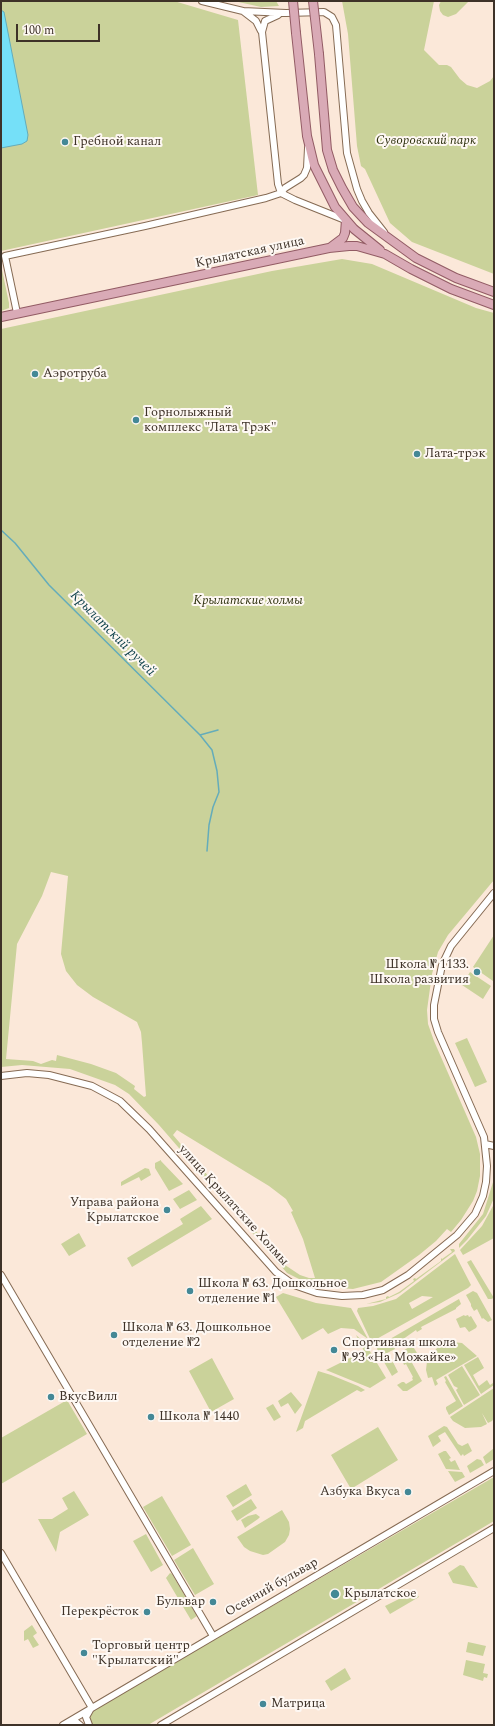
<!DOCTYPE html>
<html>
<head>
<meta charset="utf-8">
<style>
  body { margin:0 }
  #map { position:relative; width:495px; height:1726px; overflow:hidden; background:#fbe8d9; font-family:Spectral,serif }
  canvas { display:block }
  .frame { position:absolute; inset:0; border:2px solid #3e3228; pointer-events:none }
  .scale { position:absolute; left:16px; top:24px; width:84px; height:18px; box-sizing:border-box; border:2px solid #3e3228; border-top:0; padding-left:5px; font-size:12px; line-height:14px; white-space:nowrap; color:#3e3228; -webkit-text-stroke:3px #fef8f3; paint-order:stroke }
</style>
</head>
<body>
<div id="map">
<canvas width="495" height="1726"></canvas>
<div class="frame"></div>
<div class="scale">100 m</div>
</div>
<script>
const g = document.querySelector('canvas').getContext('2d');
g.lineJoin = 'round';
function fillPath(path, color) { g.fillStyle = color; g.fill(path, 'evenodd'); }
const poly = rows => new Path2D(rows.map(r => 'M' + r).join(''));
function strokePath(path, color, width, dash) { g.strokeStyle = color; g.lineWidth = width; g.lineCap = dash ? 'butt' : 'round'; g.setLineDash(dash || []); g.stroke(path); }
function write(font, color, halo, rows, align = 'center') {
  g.font = font + ' Spectral,serif'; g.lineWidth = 4; g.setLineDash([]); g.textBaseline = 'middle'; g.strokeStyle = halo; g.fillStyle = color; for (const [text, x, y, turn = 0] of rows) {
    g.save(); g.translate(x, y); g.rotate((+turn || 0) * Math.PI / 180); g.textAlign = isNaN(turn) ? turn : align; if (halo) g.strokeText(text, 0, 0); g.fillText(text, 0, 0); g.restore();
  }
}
const green = poly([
  [1,1,174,1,238,20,258,195,1,251],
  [234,1,276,1,279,6,261,7],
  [342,1,434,1,424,50,439,65,447,65,451,67,460,79,467,85,477,88,490,81,494,76,494,274,412,242,390,223,365,169,361,166,357,146,348,34],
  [441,1,469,1,456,14,448,17,443,15,440,11,439,5],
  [342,259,372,264,476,308,494,313,494,880,448,935,438,952,432,974,427,1010,428,1024,434,1041,476,1137,480,1154,480,1176,477,1191,473,1201,461,1220,451,1232,447,1229,436,1241,419,1255,381,1282,353,1289,325,1287,305,1282,287,1273,159,1125,129,1094,115,1085,70,1069,22,1065,1,1067,1,329,272,271],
  [51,872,68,876,61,954,66,971,77,985,93,997,137,1022,141,1032,142,1043,146,1096,144,1097,134,1089,135,1086,116,1073,91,1064,57,1055,56,1061,52,1060,41,1064,33,1061,6,1059,17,944,42,896],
  [177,1130,269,1186,286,1199,293,1211,291,1212,303,1239,315,1278,309,1278,300,1275,285,1265,173,1135],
  [1,265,9,303,9,308,1,311],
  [494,935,494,980,493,981,473,967],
  [470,972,491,986,483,999,462,985],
  [467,1038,487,1082,475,1087,455,1043],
  [161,1160,161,1161,183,1184,169,1191,155,1168,155,1163],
  [145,1168,149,1169,151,1175,141,1181,139,1177,121,1186,121,1182],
  [494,1179,494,1198,486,1216,467,1240,459,1248,459,1244,483,1214],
  [189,1190,197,1200,180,1209,173,1199],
  [494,1204,494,1238,463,1255,460,1250,482,1226],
  [201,1206,212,1219,132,1267,127,1258,183,1224,180,1219],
  [79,1233,86,1246,69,1256,61,1244],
  [450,1249,454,1249,455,1251,400,1293,380,1302,366,1304,386,1299,386,1297,388,1296,389,1297,399,1292,414,1281,413,1279,415,1278,416,1279,441,1261,441,1258,442,1259,452,1252],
  [455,1254,470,1283,471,1285,468,1288,373,1341,371,1341,357,1311,358,1308,373,1306,396,1299],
  [422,1296,433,1297,412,1309,409,1303],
  [471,1260,494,1298,491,1299,488,1299,467,1262],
  [473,1291,477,1293,492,1320,488,1322,483,1318,482,1319,477,1309,474,1311,471,1306,471,1304,466,1295],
  [283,1293,316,1303,351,1308,368,1339,354,1329,341,1328,328,1334,323,1328,302,1340,276,1297],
  [459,1299,461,1304,456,1308,456,1309,421,1327,422,1329,417,1332,416,1330,399,1342,398,1340,393,1344,395,1349,381,1356,377,1349,378,1346],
  [464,1315,465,1316,468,1315,469,1317,471,1316,477,1326,476,1328,469,1332,465,1327,460,1328,456,1319],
  [356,1335,365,1343,386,1378,370,1388,326,1370,364,1351],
  [452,1342,462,1343,477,1356,436,1380,438,1384,435,1386,432,1377,428,1378,426,1370,427,1361,437,1348,444,1343],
  [412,1345,417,1353,412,1356,411,1361,422,1381,407,1391,403,1391,397,1385,402,1382,404,1382,406,1384,413,1380,412,1378,413,1377,406,1364,404,1365,400,1353],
  [478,1357,484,1368,473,1375,479,1386,487,1380,490,1385,493,1383,494,1385,481,1394,464,1365],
  [212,1358,234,1399,211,1412,189,1371],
  [389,1360,391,1363,393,1362,398,1372,392,1376,384,1362],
  [462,1366,480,1395,464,1405,456,1390,458,1388,454,1386,448,1375],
  [318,1371,331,1375,358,1386,365,1390,361,1392,357,1390,305,1421,303,1428,296,1432],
  [446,1376,463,1406,449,1415,446,1409,446,1407,456,1401,445,1382,446,1381,444,1377],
  [494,1388,494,1418,492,1421,488,1423,482,1413,487,1424,481,1427,465,1428,453,1421,450,1417],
  [291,1392,302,1405,295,1414,288,1403,281,1407,278,1401],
  [67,1400,87,1434,1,1484,1,1438],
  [273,1404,281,1417,274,1421,266,1408],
  [444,1426,447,1427,458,1444,462,1446,468,1443,472,1451,464,1456,463,1454,461,1456,445,1432,438,1436,441,1441,433,1447,428,1436],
  [378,1427,398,1460,351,1489,331,1455],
  [494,1448,494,1459,486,1464,483,1457],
  [444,1451,446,1451,451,1458,449,1459,451,1462,455,1460,460,1470,446,1469,438,1454],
  [477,1459,481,1460,484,1465,470,1473,467,1466],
  [448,1471,462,1472,465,1477,455,1482],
  [494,1477,494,1521,148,1725,91,1725,88,1718,92,1711],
  [246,1484,252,1495,233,1507,226,1496],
  [74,1491,89,1515,60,1532,56,1552,38,1519,52,1519,68,1509,62,1498],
  [162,1496,191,1545,172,1556,143,1507],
  [251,1499,257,1508,237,1521,231,1511],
  [282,1510,289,1522,290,1529,289,1535,285,1542,268,1554,263,1555,250,1551,244,1547,237,1537],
  [256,1514,260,1517,258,1519,245,1528,241,1520,248,1516],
  [146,1534,163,1565,151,1572,133,1541],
  [193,1548,214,1584,195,1595,174,1560],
  [460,1565,464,1566,478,1588,453,1583,448,1573],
  [170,1573,172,1574,197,1616,191,1620,166,1578],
  [415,1591,419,1597,390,1614,385,1606],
  [32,1625,37,1633,33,1636,39,1645,33,1648,28,1639,24,1641,24,1631],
  [468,1642,486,1646,483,1656,466,1652],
  [466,1660,485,1664,483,1673,488,1674,487,1678,484,1677,483,1681,463,1675],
  [345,1668,351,1679,331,1691,325,1681]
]);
const water = poly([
  [1,10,4,12,28,135,27,141,22,144,1,148,1,10]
]);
const stream = poly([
  [1,530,15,543,49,585,200,735,218,730],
  [200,735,212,750,217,771,219,792,213,807,209,825,207,851]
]);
const minor = poly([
  [202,1,243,11,256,21,261,31],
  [243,11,286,13,324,12,332,17,336,25,347,153,357,189,362,201,369,213,384,232],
  [278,15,265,21,262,32,278,184,281,193,295,200,345,220],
  [17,313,5,256,145,226,266,198,281,193,285,188,301,178,304,175,307,168,308,148],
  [1,1076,27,1073,49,1075,92,1086,120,1101,149,1129,276,1272,294,1285,317,1293,342,1296,363,1295,383,1290,408,1275,457,1235,475,1214,483,1196,486,1182,487,1166,484,1137,438,1032,434,1019,434,1005,442,965,451,946,494,893],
  [485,1144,494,1146],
  [1,1275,213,1636],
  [1,1553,92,1708],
  [70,1721,75,1721,80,1725],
  [63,1725,494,1471],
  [89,1725,86,1717,90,1710],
  [161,1725,494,1528]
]);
const major = poly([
  [296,33,307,136,314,165,335,207,354,229,380,250],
  [319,54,327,150,333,170,342,188,353,207,368,223,416,258,456,278,494,292],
  [331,247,343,238,345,233,346,220],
  [1,317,329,248,349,246,357,246,385,254,411,269,451,289,494,305]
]);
const majorBridge = poly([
  [293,1,296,33],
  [313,1,319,54]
]);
const markers = [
  [65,142,4,"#448896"],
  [35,374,4,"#448896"],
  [136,420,4,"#448896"],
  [417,454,4,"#448896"],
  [477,972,4,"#448896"],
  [167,1210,4,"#448896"],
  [190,1291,4,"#448896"],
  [114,1335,4,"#448896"],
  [334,1350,4,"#448896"],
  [51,1397,4,"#448896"],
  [151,1417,4,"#448896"],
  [408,1492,4,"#448896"],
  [335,1594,5,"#448896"],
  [213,1602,4,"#448896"],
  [147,1612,4,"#448896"],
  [84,1653,4,"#448896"],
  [263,1704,4,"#448896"]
];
const parkNames = [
  ["Суворовский парк",426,141],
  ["Крылатские холмы",248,601]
];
const poiNames = [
  ["Гребной канал",73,142],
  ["Аэротруба",43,374],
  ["Горнолыжный",144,413],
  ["комплекс \"Лата Трэк\"",144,428],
  ["Лата-трэк",425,454],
  ["Школа № 1133.",469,965,"right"],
  ["Школа развития",469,980,"right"],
  ["Управа района",159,1203,"right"],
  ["Крылатское",159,1218,"right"],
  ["Школа № 63. Дошкольное",198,1284],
  ["отделение №1",198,1299],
  ["Школа № 63. Дошкольное",122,1328],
  ["отделение №2",122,1343],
  ["Спортивная школа",342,1343],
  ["№ 93 «На Можайке»",342,1358],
  ["ВкусВилл",59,1397],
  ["Школа № 1440",159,1417],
  ["Азбука Вкуса",400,1492,"right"],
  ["Крылатское",344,1594],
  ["Бульвар",205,1602,"right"],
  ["Перекрёсток",139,1612,"right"],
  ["Торговый центр",92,1646],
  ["\"Крылатский\"",92,1661],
  ["Матрица",271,1704]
];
const streetNames = [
  ["Крылатская улица",250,253,-12],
  ["улица Крылатские Холмы",233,1206,48],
  ["Осенний бульвар",272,1588,-30]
];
const waterNames = [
  ["Крылатский ручей",112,634,45]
];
fillPath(green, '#cad29a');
fillPath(water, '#75e0f8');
strokePath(water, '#64acba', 1);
strokePath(stream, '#64acba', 1.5);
strokePath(minor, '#866b54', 8);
strokePath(major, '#925b64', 10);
strokePath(minor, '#fff', 6);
strokePath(major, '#d9aab6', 8);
strokePath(majorBridge, '#925b64', 10, []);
strokePath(majorBridge, '#d9aab6', 8);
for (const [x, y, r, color] of markers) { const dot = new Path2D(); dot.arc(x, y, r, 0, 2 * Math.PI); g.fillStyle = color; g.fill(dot); strokePath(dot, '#fef8f3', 1.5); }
write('italic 13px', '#2e310e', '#fef8f3', parkNames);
write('13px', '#3e3228', '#fef8f3', poiNames, 'left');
write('13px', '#3e3228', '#fef8f3', streetNames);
write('italic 14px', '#0c3f49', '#fef8f3', waterNames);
</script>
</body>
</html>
